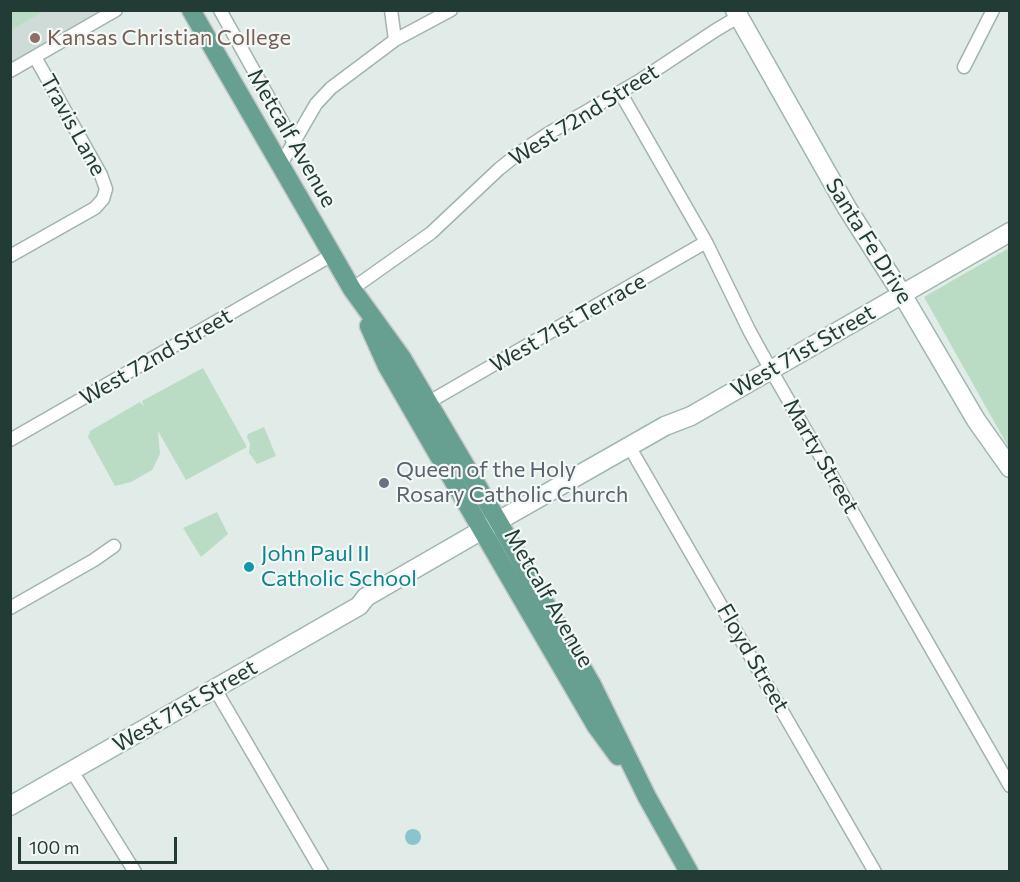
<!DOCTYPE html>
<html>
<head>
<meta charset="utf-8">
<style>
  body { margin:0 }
  #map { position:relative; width:1020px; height:882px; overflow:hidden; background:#e1ebe7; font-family:Commissioner,sans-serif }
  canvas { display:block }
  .frame { position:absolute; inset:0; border:12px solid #223b35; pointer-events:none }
  .scale { position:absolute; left:18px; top:837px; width:159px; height:27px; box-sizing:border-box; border:3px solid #223b35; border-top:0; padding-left:8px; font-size:18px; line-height:21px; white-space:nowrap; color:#223b35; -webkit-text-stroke:4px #f2f8f5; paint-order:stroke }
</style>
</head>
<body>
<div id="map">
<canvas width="1020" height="882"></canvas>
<div class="frame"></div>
<div class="scale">100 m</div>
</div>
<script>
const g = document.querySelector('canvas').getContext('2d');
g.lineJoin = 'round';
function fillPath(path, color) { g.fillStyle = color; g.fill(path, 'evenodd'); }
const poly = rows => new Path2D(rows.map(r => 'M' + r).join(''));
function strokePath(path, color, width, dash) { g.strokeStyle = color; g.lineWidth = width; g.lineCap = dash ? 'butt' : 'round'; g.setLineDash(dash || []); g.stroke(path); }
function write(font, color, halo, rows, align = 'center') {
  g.font = font + ' Commissioner,sans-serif'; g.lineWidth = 4.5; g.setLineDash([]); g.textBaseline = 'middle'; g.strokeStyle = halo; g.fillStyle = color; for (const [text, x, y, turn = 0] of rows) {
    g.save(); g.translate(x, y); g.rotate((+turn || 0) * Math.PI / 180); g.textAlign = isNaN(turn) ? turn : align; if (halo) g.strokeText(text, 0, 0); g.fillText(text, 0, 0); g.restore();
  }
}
const built = poly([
  [11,11,107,11,11,65]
]);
const green = poly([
  [11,10,44,10,44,11,11,30],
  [1009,248,1009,448,924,297],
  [203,368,247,447,186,480,158,431,160,454,152,470,131,482,115,486,88,437,90,431,140,402,144,406,142,401],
  [264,427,276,456,257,464,249,453,250,444,247,437,248,434],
  [217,512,228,534,201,557,183,528]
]);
const water = poly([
  '405 837a8 8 0 1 1 16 0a8 8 0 1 1-16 0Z'
]);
const street = poly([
  [220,10,293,141],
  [391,10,395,40],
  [964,67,993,10],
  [10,71,116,10],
  [620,92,706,242,750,332,771,370,1010,786],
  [280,166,316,104,331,88,395,40,451,10],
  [10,256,95,208,103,199,106,189,101,175,35,57],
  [352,289,431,233,499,169,519,153,549,133,639,81,716,30,738,17],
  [429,402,706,242],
  [10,440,332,255],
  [629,446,875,872],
  [10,608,94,560,114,546],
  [215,689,322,872],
  [72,771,135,872]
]);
const secondary = poly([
  [735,10,847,208,902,294,976,420,1010,468],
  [10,806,359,606,366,597,470,537,665,426,691,416,1010,232]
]);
const primary = poly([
  [191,10,352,289,402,358,498,521,592,685,647,797,689,872],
  [369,326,387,366,436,451,596,726,618,756]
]);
const markers = [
  [35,38,6,"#8d6e63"],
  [384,483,6,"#6b7280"],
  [249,567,6,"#0f9aa8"]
];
const educationNames = [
  ["Kansas Christian College",47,38]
];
const streetNames = [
  ["West 72nd Street",584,115,-32],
  ["Travis Lane",73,125,61],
  ["Metcalf Avenue",292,138,60],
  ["Santa Fe Drive",869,241,58],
  ["West 71st Terrace",568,323,-30],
  ["West 71st Street",803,351,-30],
  ["West 72nd Street",156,357,-30],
  ["Marty Street",821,456,60],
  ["Metcalf Avenue",549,598,60],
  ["Floyd Street",753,658,60],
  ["West 71st Street",185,706,-30]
];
const worshipNames = [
  ["Queen of the Holy",396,470],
  ["Rosary Catholic Church",396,495]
];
const cultureNames = [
  ["John Paul II",261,554],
  ["Catholic School",261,579]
];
fillPath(built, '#cfdbd6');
fillPath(green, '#bbdcc4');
fillPath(water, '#8bc4ce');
strokePath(street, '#a4b3ae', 15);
strokePath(secondary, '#a0b6af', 21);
strokePath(primary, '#c1c8c6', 21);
strokePath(street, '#fff', 12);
strokePath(secondary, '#fff', 18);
strokePath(primary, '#679f91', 18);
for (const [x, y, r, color] of markers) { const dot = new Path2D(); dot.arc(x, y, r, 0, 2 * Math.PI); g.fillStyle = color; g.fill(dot); strokePath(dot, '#f2f8f5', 2); }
write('22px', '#785e54', '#f2f8f5', educationNames, 'left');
write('22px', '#223b35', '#f2f8f5', streetNames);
write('22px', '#5b616d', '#f2f8f5', worshipNames, 'left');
write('22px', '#0d838f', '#f2f8f5', cultureNames, 'left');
</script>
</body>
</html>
